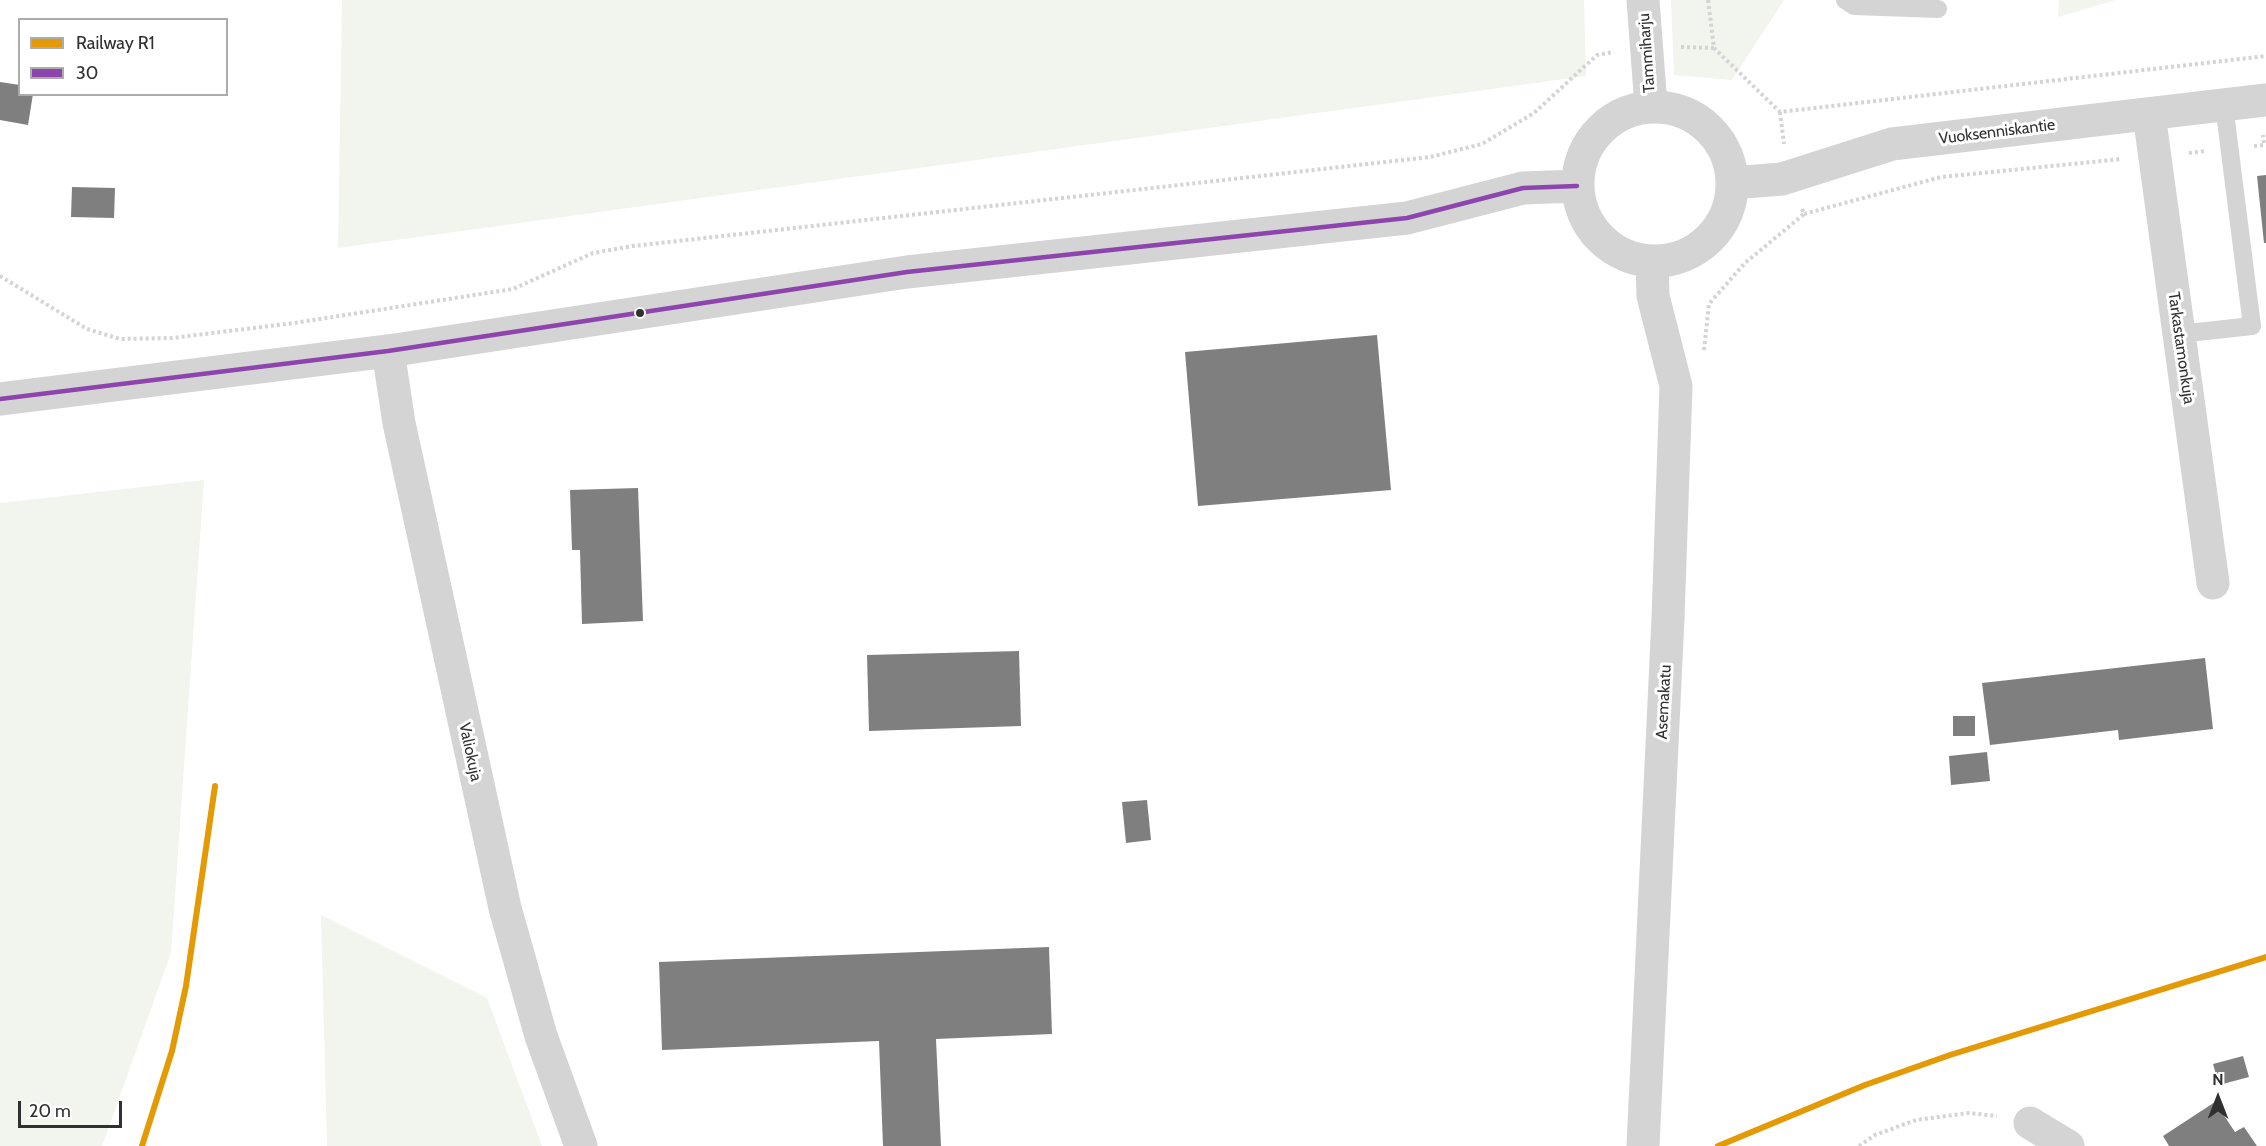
<!DOCTYPE html>
<html>
<head>
<meta charset="utf-8">
<style>
  body { margin:0 }
  #map { position:relative; width:2266px; height:1146px; overflow:hidden; background:#fff; font-family:Cabin,sans-serif }
  canvas { display:block }
  .legend { position:absolute; left:18px; top:18px; width:210px; height:78px; box-sizing:border-box; background:#fff; border:2px solid #acacac; margin:0; padding:8px 10px; list-style:none; font-size:18px; color:#303030 }
  .legend li { display:flex; align-items:center; gap:12px; height:30px }
  .legend b { width:30px; border:2px solid #acacac }
  .north { position:absolute; left:2188px; top:1068px; width:60px; height:60px; -webkit-text-stroke:4px #fff; paint-order:stroke; rotate:0deg; font-size:16px; font-weight:700; line-height:24px; text-align:center; color:#303030 }
  .north::after { content:''; display:block; margin:auto; width:21px; height:27px; background:#303030; clip-path:polygon(50% 0,100% 100%,50% 72%,0 100%) }
  .scale { position:absolute; left:18px; top:1101px; width:104px; height:27px; box-sizing:border-box; border:3px solid #303030; border-top:0; padding-left:8px; font-size:18px; line-height:21px; white-space:nowrap; color:#303030; -webkit-text-stroke:4px #fff; paint-order:stroke }
</style>
</head>
<body>
<div id="map">
<canvas width="2266" height="1146"></canvas>
<ul class="legend">
<li><b style="height:8px;background:#e39a05"></b>Railway R1</li>
<li><b style="height:8px;background:#8e44ad"></b>30</li>
</ul>
<div class="north">N</div>
<div class="scale">20 m</div>
</div>
<script>
const g = document.querySelector('canvas').getContext('2d');
g.lineJoin = 'round';
function fillPath(path, color) { g.fillStyle = color; g.fill(path, 'evenodd'); }
const poly = rows => new Path2D(rows.map(r => 'M' + r).join(''));
function strokePath(path, color, width, dash) { g.strokeStyle = color; g.lineWidth = width; g.lineCap = dash ? 'butt' : 'round'; g.setLineDash(dash || []); g.stroke(path); }
function write(font, color, halo, rows, align = 'center') {
  g.font = font + ' Cabin,sans-serif'; g.lineWidth = 6; g.setLineDash([]); g.textBaseline = 'middle'; g.strokeStyle = halo; g.fillStyle = color; for (const [text, x, y, turn = 0] of rows) {
    g.save(); g.translate(x, y); g.rotate((+turn || 0) * Math.PI / 180); g.textAlign = isNaN(turn) ? turn : align; if (halo) g.strokeText(text, 0, 0); g.fillText(text, 0, 0); g.restore();
  }
}
const green = poly([
  [342,0,1584,0,1586,76,338,248],
  [1671,0,1784,0,1732,80,1674,75],
  [2059,0,2116,0,2058,17],
  [204,480,171,953,102,1146,0,1146,0,503],
  [321,915,487,998,542,1146,327,1146]
]);
const building = poly([
  [0,82,20,85,20,94,33,94,28,125,0,120],
  [2266,175,2266,243,2264,243,2257,176],
  [72,187,115,188,114,218,71,217],
  [1377,335,1391,490,1198,506,1185,352],
  [638,488,643,621,582,624,580,550,572,550,570,490],
  [1019,651,1021,726,869,731,867,655],
  [2205,658,2213,729,2119,740,2118,730,1990,745,1982,683],
  [1953,716,1975,716,1975,736,1953,736],
  [1987,752,1990,781,1951,785,1949,756],
  [1147,800,1151,840,1126,843,1122,802],
  [1049,947,1052,1034,936,1039,941,1146,883,1146,879,1041,662,1050,659,962],
  [2243,1056,2249,1077,2219,1085,2213,1064],
  [2215,1102,2235,1132,2244,1127,2257,1146,2169,1146,2163,1136]
]);
const path = poly([
  [1708,0,1714,48,1780,112,2266,56],
  [1681,47,1714,48],
  [1780,112,1784,144],
  [2254,146,2264,145,2263,135],
  [2189,153,2205,151],
  [1804,214,1941,177,2122,159],
  [0,276,87,329,120,339,172,338,294,323,513,289,593,253,633,246,1430,157,1482,144,1534,113,1597,55,1614,52],
  [1704,350,1709,304,1745,263,1804,214,1802,209],
  [1859,1146,1875,1135,1916,1120,1969,1113,1997,1116]
]);
const service = poly([
  [1845,0,1854,6,1938,9],
  [2179,334,2252,326,2224,105]
]);
const minor = poly([
  [1643,0,1651,106],
  [2149,114,2213,583],
  [388,351,399,423,505,908,541,1036,581,1146],
  [2030,1123,2068,1146]
]);
const tertiary = poly([
  '1578 184a77 77 0 1 1 154 0a77 77 0 1 1-154 0Z',
  [1732,183,1782,179,1892,144,2266,100],
  [0,399,388,351,907,272,1407,218,1523,188,1577,186],
  [1643,1146,1668,618,1676,386,1653,296,1652,262]
]);
const bus1 = poly([
  [0,399,388,351,907,272,1407,218,1523,188,1577,186]
]);
const rail1 = poly([
  [142,1146,172,1051,186,986,215,786],
  [1718,1146,1865,1085,1950,1055,2266,957]
]);
const markers = [
  [640,313,5,"#303030"]
];
const streetNames = [
  ["Tammiharju",1647,53,-94],
  ["Vuoksenniskantie",1997,132,-7],
  ["Tarkastamonkuja",2181,348,82],
  ["Asemakatu",1664,702,-87],
  ["Valiokuja",470,752,78]
];
fillPath(green, '#f1f5ed');
fillPath(building, '#7f7f7f');
strokePath(path, '#d4d4d4', 4, [3, 3]);
strokePath(service, '#d4d4d4', 18);
strokePath(minor, '#d4d4d4', 33);
strokePath(tertiary, '#d4d4d4', 33);
strokePath(bus1, '#8e44ad', 4.5);
strokePath(rail1, '#e39a05', 6);
for (const [x, y, r, color] of markers) { const dot = new Path2D(); dot.arc(x, y, r, 0, 2 * Math.PI); g.fillStyle = color; g.fill(dot); strokePath(dot, '#fff', 2); }
write('16px', '#303030', '#fff', streetNames);
</script>
</body>
</html>
